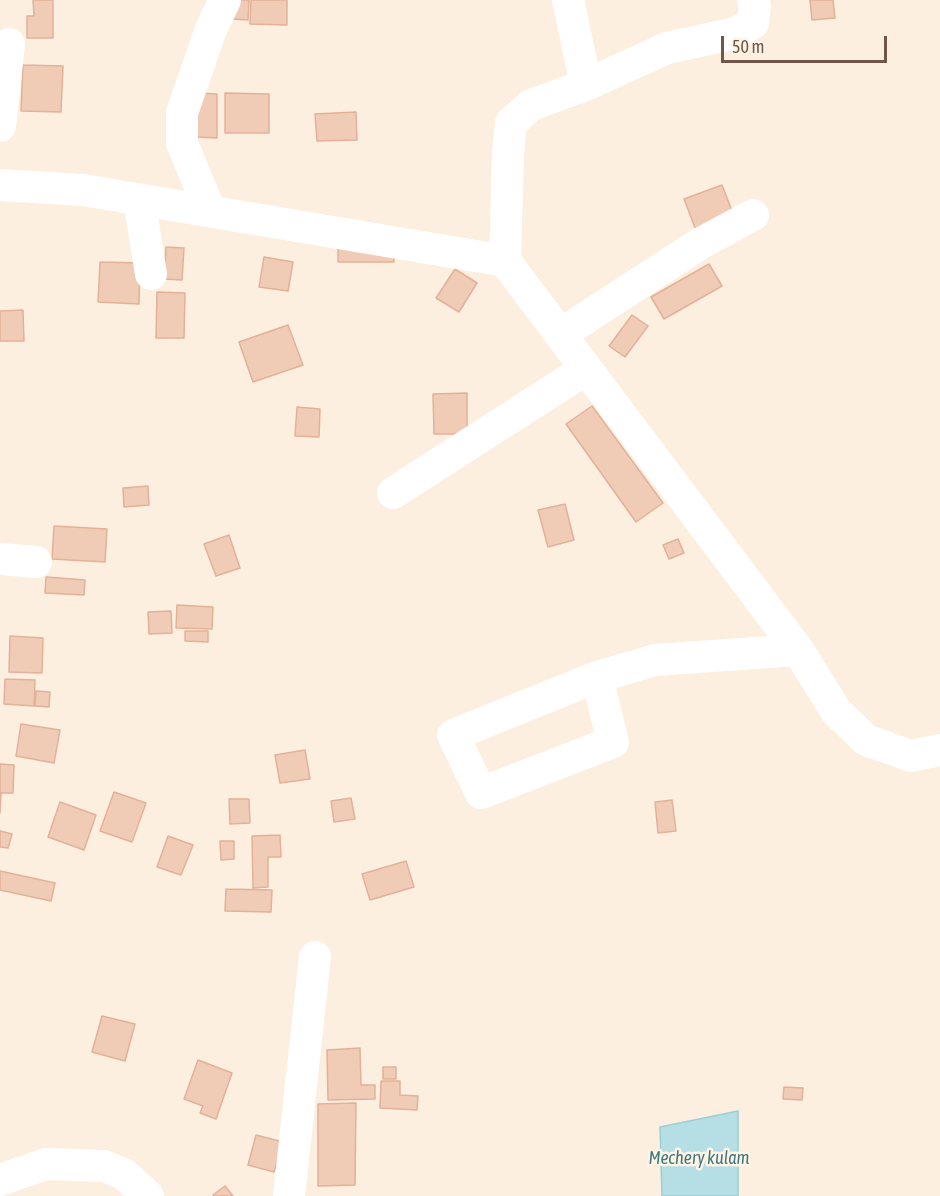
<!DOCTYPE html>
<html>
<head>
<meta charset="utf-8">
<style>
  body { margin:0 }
  #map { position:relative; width:940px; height:1196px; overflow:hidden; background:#fcefdf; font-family:"Asap Condensed",sans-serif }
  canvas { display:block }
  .scale { position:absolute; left:721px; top:36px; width:166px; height:27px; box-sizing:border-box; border:3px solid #715548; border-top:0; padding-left:8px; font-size:18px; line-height:21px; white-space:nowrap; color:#715548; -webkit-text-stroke:4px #fff4e5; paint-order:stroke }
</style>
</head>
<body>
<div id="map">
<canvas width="940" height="1196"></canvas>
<div class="scale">50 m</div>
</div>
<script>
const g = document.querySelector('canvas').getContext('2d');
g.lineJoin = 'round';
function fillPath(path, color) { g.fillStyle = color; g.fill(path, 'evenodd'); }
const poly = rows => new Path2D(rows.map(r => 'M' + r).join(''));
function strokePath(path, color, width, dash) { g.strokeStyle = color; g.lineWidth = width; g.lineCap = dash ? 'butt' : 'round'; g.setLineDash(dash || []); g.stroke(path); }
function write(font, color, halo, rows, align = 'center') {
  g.font = font + ' "Asap Condensed",sans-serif'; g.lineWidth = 5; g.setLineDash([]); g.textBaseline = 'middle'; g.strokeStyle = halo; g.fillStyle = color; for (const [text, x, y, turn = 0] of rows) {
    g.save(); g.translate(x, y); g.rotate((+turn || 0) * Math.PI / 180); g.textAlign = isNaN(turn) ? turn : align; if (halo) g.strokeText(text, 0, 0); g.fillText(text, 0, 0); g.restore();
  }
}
const water = poly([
  [738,1111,738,1196,662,1196,660,1127,738,1111]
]);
const building = poly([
  [33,0,53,0,53,38,27,38,27,16,34,16,33,0],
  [233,0,249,0,248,20,232,19,233,0],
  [251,0,287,0,287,25,250,24,251,0],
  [810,0,833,0,835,18,812,20,810,0],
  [23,65,63,66,61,112,21,111,23,65],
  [195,93,217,94,217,138,195,137,195,93],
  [225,93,269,94,269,133,225,133,225,93],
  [356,112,357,140,317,141,315,114,356,112],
  [722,185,735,219,697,233,684,199,722,185],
  [166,247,184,248,182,280,164,279,166,247],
  [394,247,394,262,338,262,338,248,394,247],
  [264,257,293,262,288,291,259,287,264,257],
  [100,262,140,263,139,304,98,302,100,262],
  [709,264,722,286,664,319,651,297,709,264],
  [455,269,477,283,459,312,436,298,455,269],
  [157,292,185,293,184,338,156,338,157,292],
  [23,310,24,341,0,341,0,311,23,310],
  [632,315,648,326,625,357,609,346,632,315],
  [288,325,303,365,253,382,239,342,288,325],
  [467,393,467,434,434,434,433,394,467,393],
  [592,406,663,503,636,522,566,424,592,406],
  [297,407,320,409,319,437,295,436,297,407],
  [148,486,149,505,124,507,123,488,148,486],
  [565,504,574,540,548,547,538,510,565,504],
  [54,526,107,529,105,562,52,559,54,526],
  [229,535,240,568,216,576,204,544,229,535],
  [678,539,684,553,669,559,663,545,678,539],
  [46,577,85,580,84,595,45,593,46,577],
  [177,605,213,607,212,629,176,628,177,605],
  [171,611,172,633,149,634,148,612,171,611],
  [185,631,208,631,208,642,185,641,185,631],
  [10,636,43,638,42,673,9,672,10,636],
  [5,679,35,680,34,706,4,704,5,679],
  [36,691,50,692,49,707,35,706,36,691],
  [21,724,60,730,54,763,16,756,21,724],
  [305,750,310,779,280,783,275,755,305,750],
  [0,764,14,765,13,793,1,793,0,813,0,764],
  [114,792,146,803,132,842,100,831,114,792],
  [351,798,355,819,334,822,331,801,351,798],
  [229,799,249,799,250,823,230,824,229,799],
  [672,800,676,831,658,833,655,802,672,800],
  [60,802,96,815,84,850,48,837,60,802],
  [0,831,12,834,8,848,0,847,0,831],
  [280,835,281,857,268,857,268,887,253,888,252,836,280,835],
  [168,836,193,845,181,875,157,867,168,836],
  [220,841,234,841,234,859,221,860,220,841],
  [406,861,414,887,370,900,362,874,406,861],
  [0,871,55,883,51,901,0,890,0,871],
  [226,889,272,890,271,912,225,911,226,889],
  [102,1016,135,1024,125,1061,92,1052,102,1016],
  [360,1048,361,1085,375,1085,375,1099,328,1100,327,1050,360,1048],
  [198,1060,232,1073,216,1119,200,1113,203,1106,184,1099,198,1060],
  [383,1067,396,1067,396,1079,383,1079,383,1067],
  [381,1081,400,1081,400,1095,418,1096,417,1110,380,1108,381,1081],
  [784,1087,803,1088,802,1100,783,1099,784,1087],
  [356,1103,355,1185,318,1186,318,1104,356,1103],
  [256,1135,283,1142,274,1172,248,1165,256,1135],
  [225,1186,233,1196,214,1196,213,1195,225,1186]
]);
const minor = poly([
  [568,0,586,85],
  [753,0,755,6,753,23,736,33,667,48,586,85,531,105,511,123,508,153,505,261,798,650,836,711,866,740,911,756,940,750],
  [0,126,9,44],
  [0,185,83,190,505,261],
  [139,199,151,274],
  [210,211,182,143,182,113,211,29,225,0],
  [561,334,701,243,753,215],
  [393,493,586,369],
  [0,559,36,562],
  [597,677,613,742,481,793,453,735,597,677,655,660,798,650],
  [0,1180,46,1164,104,1166,124,1174,148,1196],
  [289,1196,315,957]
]);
const waterNames = [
  ["Mechery kulam",699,1158]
];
fillPath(water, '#b5dfe4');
strokePath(water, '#9bcfd6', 1.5);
fillPath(building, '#f0ccb7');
strokePath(building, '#e3b198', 1.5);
strokePath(minor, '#fff', 32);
write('italic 18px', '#3f767e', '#fff4e5', waterNames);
</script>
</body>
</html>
